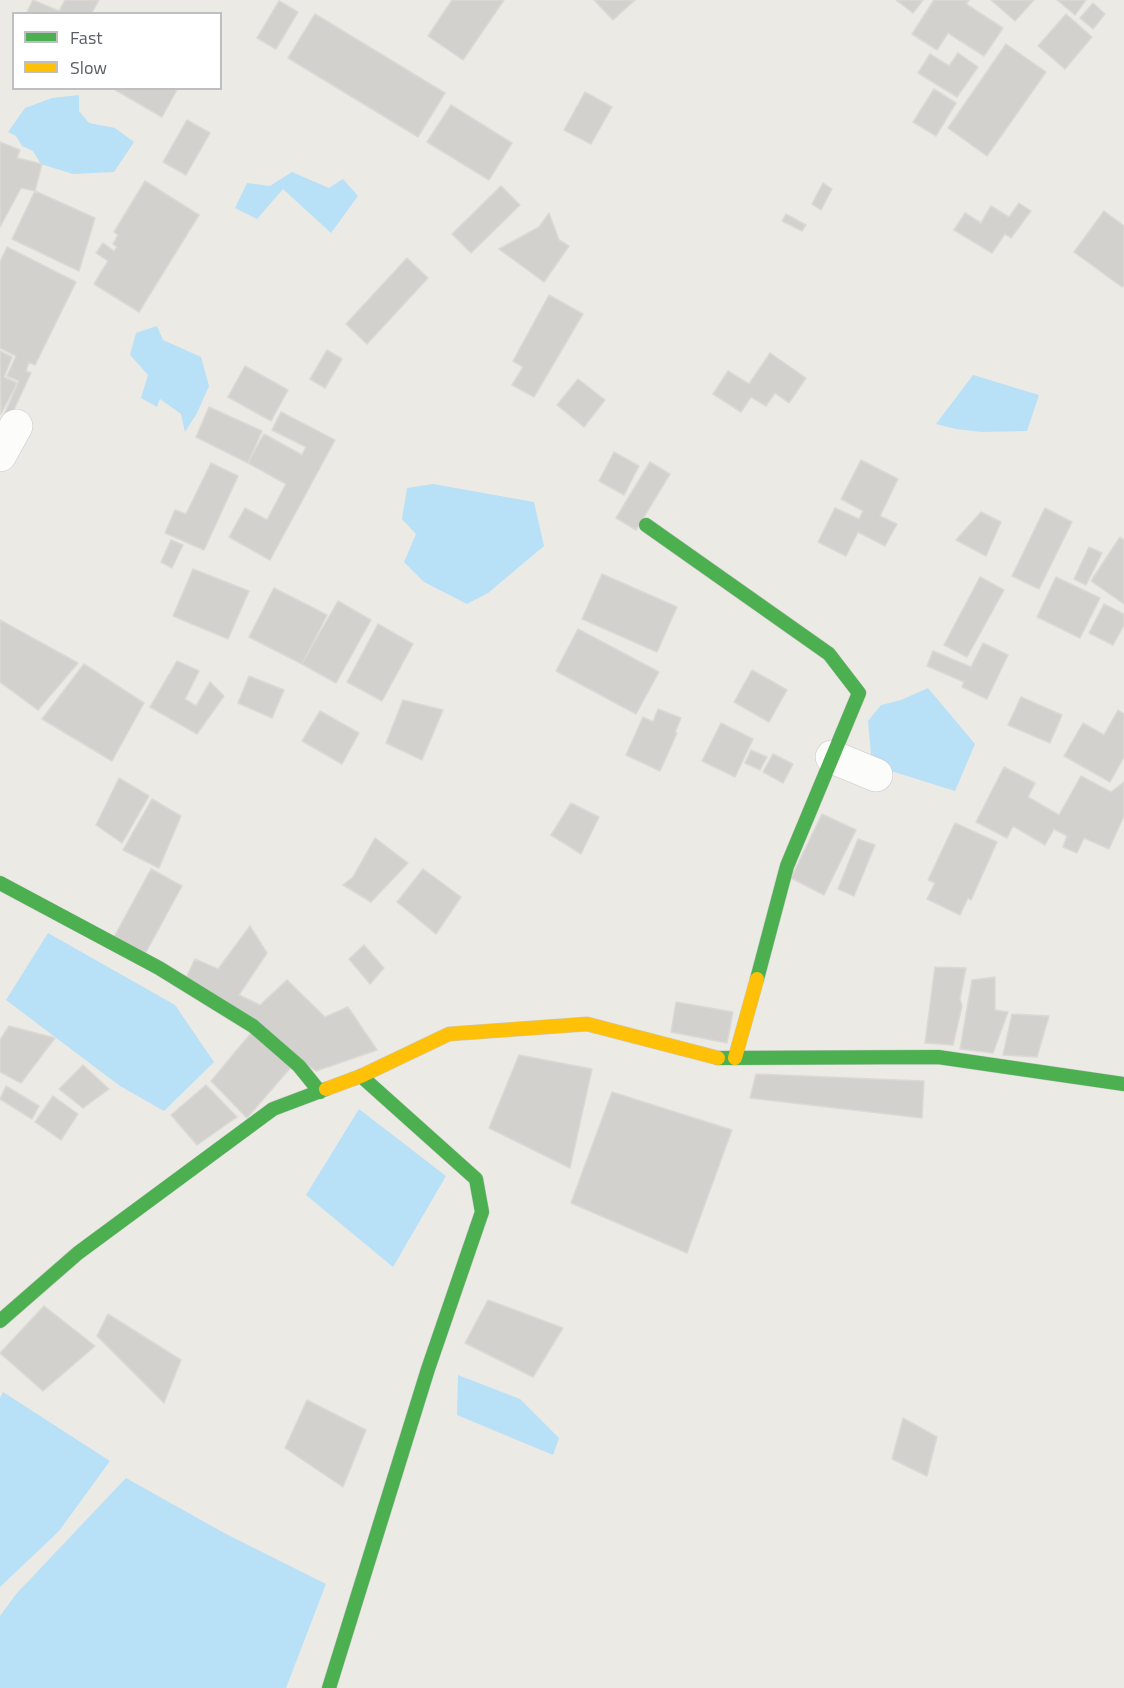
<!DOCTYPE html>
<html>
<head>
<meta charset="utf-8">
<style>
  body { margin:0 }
  #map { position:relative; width:1124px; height:1688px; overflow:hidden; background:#eceae5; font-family:"Titillium Web",sans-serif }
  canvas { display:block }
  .legend { position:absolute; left:12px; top:12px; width:210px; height:78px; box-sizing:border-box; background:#fff; border:2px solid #bdbfc1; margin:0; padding:8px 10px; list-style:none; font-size:18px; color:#5a5f65 }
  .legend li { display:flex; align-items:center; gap:12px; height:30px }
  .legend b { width:30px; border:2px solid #bdbfc1 }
</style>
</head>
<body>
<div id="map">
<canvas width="1124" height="1688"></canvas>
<ul class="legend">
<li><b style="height:8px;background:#4caf50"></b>Fast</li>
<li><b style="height:8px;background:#ffc107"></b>Slow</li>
</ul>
</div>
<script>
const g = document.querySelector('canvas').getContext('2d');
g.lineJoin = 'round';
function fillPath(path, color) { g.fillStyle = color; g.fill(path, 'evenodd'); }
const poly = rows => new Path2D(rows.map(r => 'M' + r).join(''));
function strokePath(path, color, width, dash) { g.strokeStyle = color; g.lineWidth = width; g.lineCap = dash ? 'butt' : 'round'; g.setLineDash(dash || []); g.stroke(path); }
const water = poly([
  [79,95,79,111,89,123,115,128,134,142,114,172,73,174,41,164,33,151,22,146,16,136,8,132,25,108,52,98],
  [292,172,329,188,343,179,358,196,331,233,283,189,257,219,235,208,247,183,270,186],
  [157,326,163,340,201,357,209,386,197,413,185,432,181,414,160,399,157,407,141,398,148,375,130,355,136,333],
  [973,375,1039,395,1027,431,982,432,956,429,936,424],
  [433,484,534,502,544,546,488,593,467,604,424,582,404,562,416,534,402,519,407,488],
  [928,688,975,744,955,791,872,765,868,721,881,705,901,700],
  [48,933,175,1005,214,1062,164,1111,120,1086,6,1000],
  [359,1109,446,1176,393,1267,306,1195],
  [458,1375,520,1399,559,1438,553,1455,457,1415],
  [3,1392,110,1461,59,1531,0,1587,0,1398],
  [126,1478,226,1534,326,1584,286,1688,0,1688,0,1616,17,1593]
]);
const building = poly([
  [33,0,59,11,65,0,99,0,91,14,26,14,33,0],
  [452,0,504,0,463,60,428,36,452,0],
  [594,0,635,0,613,20,594,0],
  [896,0,923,0,913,13,896,0],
  [934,0,969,0,966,4,1003,28,984,56,948,33,937,50,912,34,934,0],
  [991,0,1034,0,1015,21,991,0],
  [1057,0,1086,0,1075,15,1057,0],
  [279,1,298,12,276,49,257,38,279,1],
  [1093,3,1105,14,1093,29,1080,18,1093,3],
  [315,14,445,93,418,137,288,58,315,14],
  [1066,14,1092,37,1065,69,1038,46,1066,14],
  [1006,44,1046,72,987,156,948,128,1006,44],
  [958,53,978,67,957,97,918,73,930,54,949,66,958,53],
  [112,88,178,88,162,117,112,88],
  [934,89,956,103,936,136,913,122,934,89],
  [585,92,612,107,591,144,564,130,585,92],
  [451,105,512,143,489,180,427,142,451,105],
  [187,120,210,133,186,175,163,162,187,120],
  [0,142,20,150,17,158,42,164,35,191,21,188,0,227,0,142],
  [145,181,199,215,139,312,94,284,108,261,96,253,103,243,114,251,117,247,113,244,118,235,114,232,145,181],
  [823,183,832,189,821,210,812,204,823,183],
  [501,186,520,205,471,253,452,234,501,186],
  [35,191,95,218,79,271,12,239,35,191],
  [1019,203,1031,211,1011,238,1005,234,992,253,954,230,965,213,981,223,991,206,1009,217,1019,203],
  [1104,211,1124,226,1124,285,1122,287,1074,252,1104,211],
  [549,213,559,240,569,246,544,282,499,249,539,227,549,213],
  [786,214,806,225,802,231,782,221,786,214],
  [7,247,76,282,35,365,29,362,26,371,31,373,9,420,3,417,19,381,7,376,16,356,0,348,0,262,7,247],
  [407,258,428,278,367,344,346,324,407,258],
  [549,295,583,314,534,397,512,385,523,367,513,361,549,295],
  [327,350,342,359,325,388,310,379,327,350],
  [0,351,12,357,4,377,17,383,1,414,0,351],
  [770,353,806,378,789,403,775,393,766,406,751,397,741,412,713,394,728,371,749,384,770,353],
  [245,366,288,390,271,421,228,397,245,366],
  [578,379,605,400,584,427,557,405,578,379],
  [209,407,262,431,248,463,196,437,209,407],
  [281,412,335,440,270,560,229,537,245,508,267,520,286,484,248,463,264,434,302,455,306,447,272,430,281,412],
  [614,452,639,466,624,495,599,481,614,452],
  [861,460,898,479,880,516,897,524,885,546,858,532,846,556,818,542,835,508,859,519,863,511,841,499,861,460],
  [650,462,670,474,636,530,616,518,650,462],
  [211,463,238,476,204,550,165,533,175,510,186,514,211,463],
  [1045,508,1072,522,1039,589,1012,576,1045,508],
  [981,512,1001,522,986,556,956,540,981,512],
  [1120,537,1124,540,1124,604,1091,581,1120,537],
  [171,540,183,545,172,568,161,562,171,540],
  [1089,547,1102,553,1086,585,1074,579,1089,547],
  [193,569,249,591,228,639,173,616,193,569],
  [602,574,677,607,657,652,582,619,602,574],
  [980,577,1004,590,967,657,944,645,980,577],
  [1056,577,1100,598,1080,638,1037,617,1056,577],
  [274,588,327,615,302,664,249,637,274,588],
  [338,601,371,620,336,683,302,664,338,601],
  [1104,604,1124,614,1124,625,1113,645,1089,633,1104,604],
  [0,620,78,663,38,710,0,682,0,620],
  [378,624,413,644,382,701,347,682,378,624],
  [578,629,659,672,636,714,556,671,578,629],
  [983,643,1008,655,987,699,962,687,964,682,927,666,933,651,971,667,983,643],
  [177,661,199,671,185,699,196,706,210,682,224,696,197,734,150,707,177,661],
  [84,664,144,703,112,761,42,719,84,664],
  [752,670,787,690,769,722,734,702,752,670],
  [249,676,284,690,272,718,238,703,249,676],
  [1021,697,1062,715,1050,743,1008,725,1021,697],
  [403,700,443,710,422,760,386,743,403,700],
  [658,709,681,718,675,732,677,733,660,771,626,755,643,717,653,722,658,709],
  [1118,710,1124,714,1124,757,1110,782,1064,756,1083,723,1104,735,1118,710],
  [320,711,359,733,342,764,302,741,320,711],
  [721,723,753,739,735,777,702,761,721,723],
  [751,750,767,757,760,770,745,763,751,750],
  [773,754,793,764,783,783,763,772,773,754],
  [1004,767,1035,783,1028,797,1059,815,1081,776,1111,792,1124,782,1124,816,1109,849,1084,838,1077,853,1063,847,1067,836,1054,829,1045,845,1013,826,1007,838,976,822,1004,767],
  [119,778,149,796,122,843,96,825,119,778],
  [152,799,181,816,159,868,123,850,152,799],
  [571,803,599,817,581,854,551,835,571,803],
  [822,814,856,830,824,895,791,878,822,814],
  [955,823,997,842,971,900,968,898,960,915,927,899,935,883,928,880,955,823],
  [375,838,408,863,371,902,343,885,353,877,375,838],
  [858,839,875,845,854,896,838,889,858,839],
  [151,869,182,886,145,954,114,937,151,869],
  [423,869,461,897,436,934,397,902,423,869],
  [250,926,267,953,239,995,260,1005,287,980,325,1017,348,1007,377,1050,316,1071,185,980,195,959,218,969,250,926],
  [364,945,384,968,370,984,349,959,364,945],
  [935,967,966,968,960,999,962,1006,953,1045,925,1043,935,967],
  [995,977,995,1010,1008,1012,993,1053,960,1049,972,980,995,977],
  [676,1002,733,1012,727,1043,671,1032,676,1002],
  [1012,1014,1049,1016,1037,1057,1003,1055,1012,1014],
  [9,1026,55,1038,21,1083,0,1072,0,1040,9,1026],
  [252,1032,292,1066,247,1118,211,1081,252,1032],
  [519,1055,592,1069,570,1168,489,1128,519,1055],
  [83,1065,109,1089,83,1108,59,1089,83,1065],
  [756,1074,924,1081,922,1118,750,1098,756,1074],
  [206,1085,237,1117,197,1145,171,1115,206,1085],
  [6,1086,39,1106,32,1119,0,1099,6,1086],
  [612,1092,732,1130,687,1253,571,1203,612,1092],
  [53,1096,78,1114,61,1140,35,1122,53,1096],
  [488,1300,563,1328,533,1377,465,1343,488,1300],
  [44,1306,95,1346,43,1391,0,1353,44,1306],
  [108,1314,181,1360,164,1403,97,1336,108,1314],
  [307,1400,366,1430,343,1487,285,1448,307,1400],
  [903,1418,937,1437,927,1476,892,1459,903,1418]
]);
const street = poly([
  [0,455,16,426],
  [832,757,876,775]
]);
const fast = poly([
  [646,525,829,654,859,693,787,866,757,979],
  [0,883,159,968,253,1026,299,1066,320,1092],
  [718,1058,938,1057,1124,1084],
  [0,1321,78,1253,273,1109,326,1089],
  [329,1688,428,1369,482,1212,476,1179,361,1076]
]);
const slow = poly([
  [735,1058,757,979],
  [326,1089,361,1076,449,1034,587,1024,718,1058]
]);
fillPath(water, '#b8e0f7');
fillPath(building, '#d2d1ce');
strokePath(building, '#dcd9d4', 1.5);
strokePath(street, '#c8c8c8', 34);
strokePath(fast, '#c9c9c9', 15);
strokePath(slow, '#c9c9c9', 15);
strokePath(street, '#fcfcfb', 33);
strokePath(fast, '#4caf50', 14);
strokePath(slow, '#ffc107', 14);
</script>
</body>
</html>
